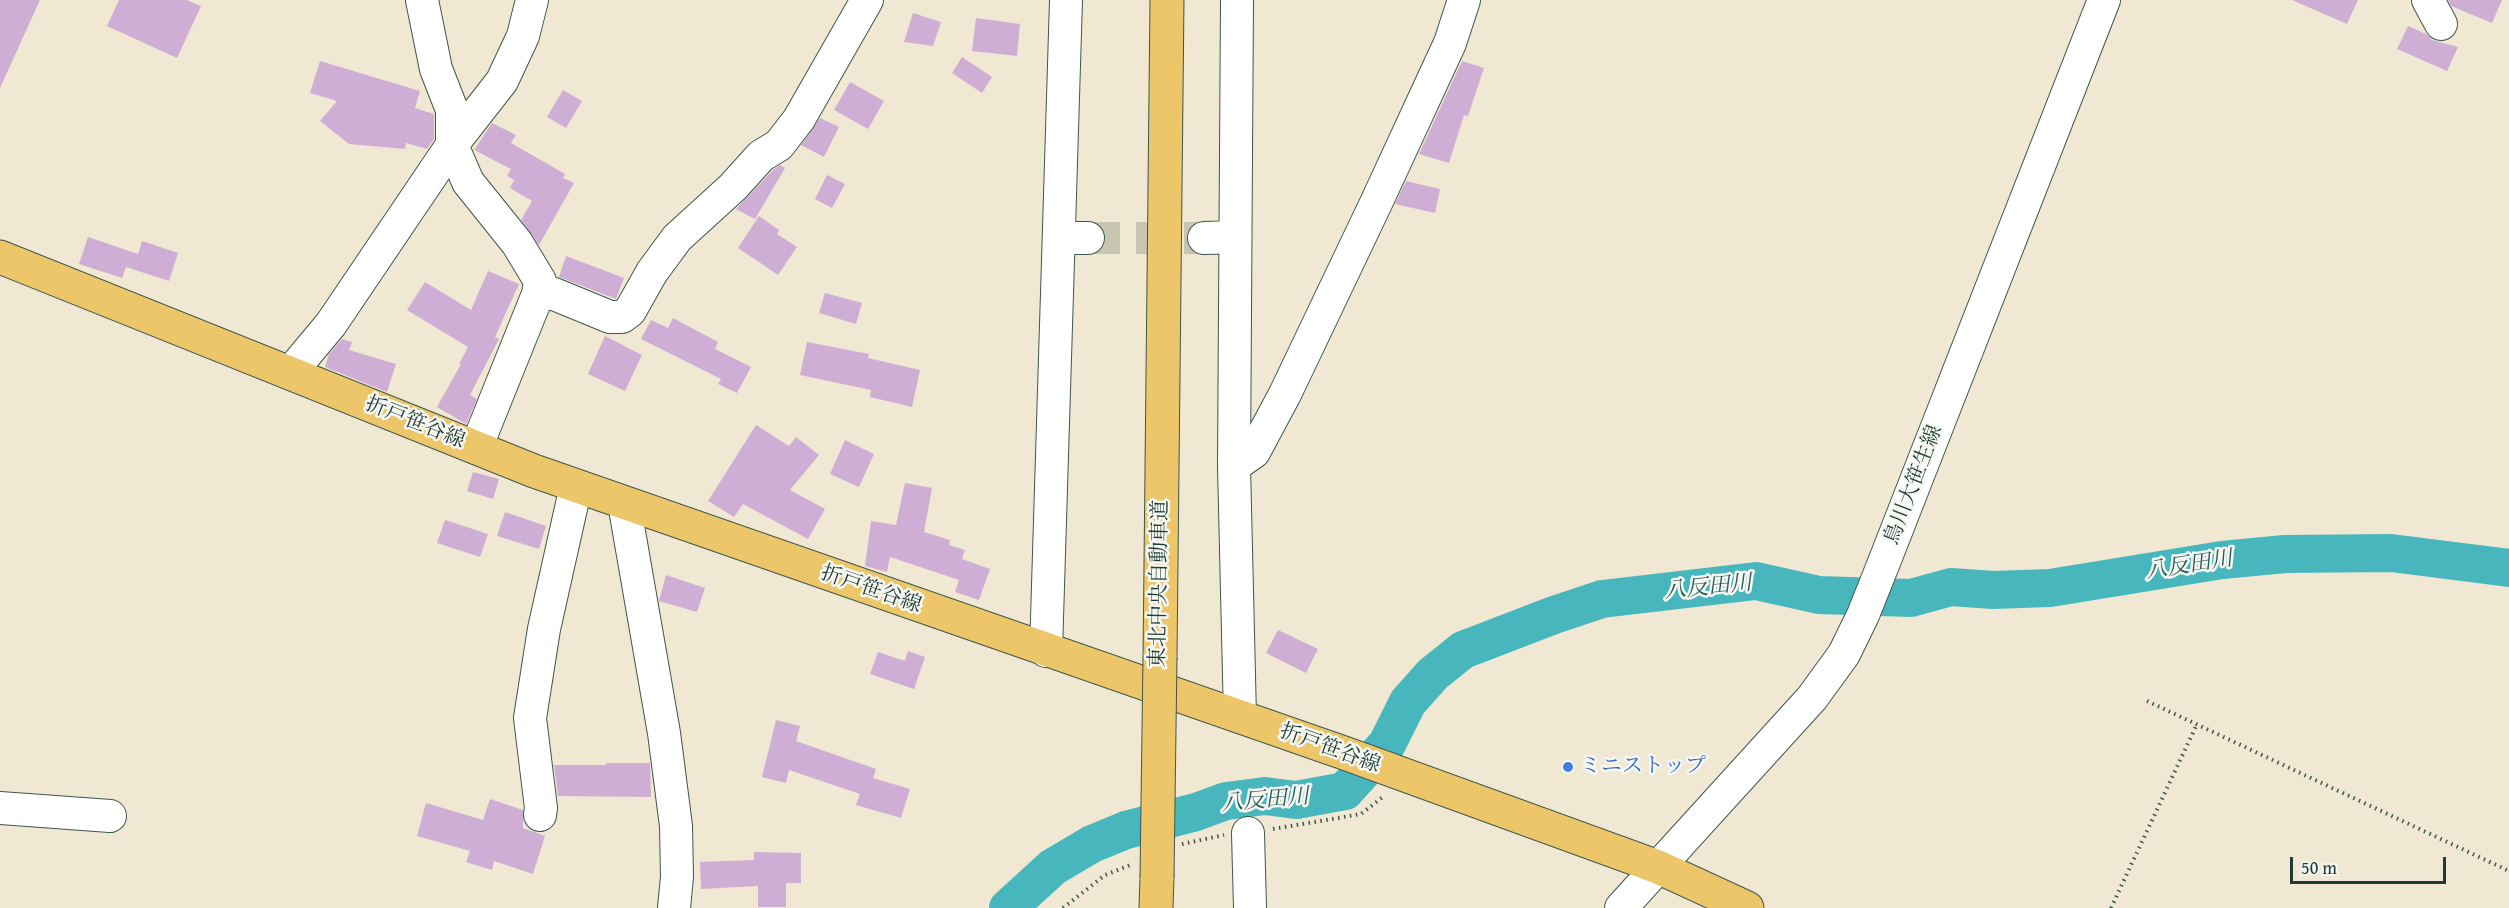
<!DOCTYPE html>
<html>
<head>
<meta charset="utf-8">
<style>
  body { margin:0 }
  #map { position:relative; width:2509px; height:908px; overflow:hidden; background:#f0e8d2; font-family:"Gentium Book Plus",serif }
  canvas { display:block }
  .scale { position:absolute; left:2290px; top:857px; width:156px; height:27px; box-sizing:border-box; border:3px solid #1f3d34; border-top:0; padding-left:8px; font-size:18px; line-height:21px; white-space:nowrap; color:#1f3d34; -webkit-text-stroke:4px #f6f6f2; paint-order:stroke }
</style>
</head>
<body>
<div id="map">
<canvas width="2509" height="908"></canvas>
<div class="scale">50 m</div>
</div>
<script>
const g = document.querySelector('canvas').getContext('2d');
g.lineJoin = 'round';
const poly = rows => new Path2D(rows.map(r => 'M' + r).join(''));
function strokePath(path, color, width, dash) { g.strokeStyle = color; g.lineWidth = width; g.lineCap = dash ? 'butt' : 'round'; g.setLineDash(dash || []); g.stroke(path); }
function fillPath(path, color) { g.fillStyle = color; g.fill(path, 'evenodd'); }
function write(font, color, halo, rows, align = 'center') {
  g.font = font + ' "Gentium Book Plus","Noto Serif JP",serif'; g.lineWidth = 5; g.setLineDash([]); g.textBaseline = 'middle'; g.strokeStyle = halo; g.fillStyle = color; for (const [text, x, y, turn = 0] of rows) {
    g.save(); g.translate(x, y); g.rotate((+turn || 0) * Math.PI / 180); g.textAlign = isNaN(turn) ? turn : align; if (halo) g.strokeText(text, 0, 0); g.fillText(text, 0, 0); g.restore();
  }
}
const river = poly([
  [1008,908,1053,867,1092,844,1126,830,1196,812,1226,801,1265,796,1296,800,1345,791,1387,744,1408,702,1433,674,1463,650,1554,615,1602,599,1756,581,1819,595,1911,598,1951,587,1993,590,2050,588,2222,560,2285,554,2391,553,2509,568]
]);
const building = poly([
  [0,0,40,0,0,88],
  [119,0,187,0,201,6,177,58,107,26],
  [2292,0,2358,0,2347,24],
  [2448,0,2502,0,2492,23,2451,6],
  [913,13,941,22,933,46,904,42],
  [976,18,1020,24,1017,56,972,51],
  [2408,26,2426,34,2432,40,2458,47,2447,71,2397,49],
  [962,57,992,77,982,93,952,73],
  [320,61,420,91,415,108,434,114,434,139,427,149,406,143,405,149,349,144,320,121,337,101,310,93],
  [1462,61,1484,68,1468,116,1464,115,1449,163,1419,154],
  [850,82,884,101,868,129,834,110],
  [563,90,582,101,566,128,547,117],
  [820,118,839,127,824,157,801,145],
  [492,123,516,135,511,143,565,174,563,178,574,183,539,245,521,220,532,201,510,188,514,180,507,176,511,169,474,150],
  [780,165,785,168,755,219,736,209,773,170],
  [827,175,845,184,832,208,815,199],
  [1406,181,1440,189,1435,213,1395,204],
  [759,216,779,230,777,234,797,247,778,275,738,248],
  [88,237,138,254,142,241,178,253,169,281,126,267,122,278,79,264],
  [566,256,624,278,616,299,559,277],
  [488,271,519,284,495,337,499,339,470,395,477,399,466,424,437,407,461,364,459,364,468,347,407,310,425,282,471,310],
  [825,293,862,303,856,324,819,313],
  [673,318,718,342,715,349,751,367,737,393,718,384,721,379,641,339,651,320,668,328],
  [605,336,642,355,625,391,588,374],
  [342,339,352,342,349,350,396,364,387,392,325,367,329,354],
  [807,342,869,354,868,358,920,370,912,407,870,397,871,390,800,375],
  [756,425,789,446,796,437,819,455,790,490,825,509,808,539,743,504,734,517,708,501],
  [845,440,874,454,859,487,830,474],
  [473,472,499,479,493,499,467,491],
  [905,483,932,488,924,532,950,540,949,545,965,550,962,559,990,569,979,600,955,592,959,580,890,557,887,572,865,566,871,521,896,525],
  [505,512,546,526,539,549,497,536],
  [445,520,488,534,480,557,437,543],
  [666,575,705,588,697,612,659,601],
  [1278,630,1318,649,1306,673,1266,653],
  [908,651,925,657,914,689,870,674,878,652,905,661],
  [776,720,800,726,796,741,876,769,873,778,910,789,901,818,856,805,860,794,789,770,786,783,762,777],
  [606,763,650,763,651,797,558,796,554,765,606,765],
  [490,799,523,810,523,828,545,836,533,874,494,861,492,870,466,862,470,851,417,836,426,803,483,820],
  [754,852,801,853,801,883,786,883,786,907,758,907,758,886,701,889,700,862,754,860]
]);
const minorTunnel = poly([
  [1088,238,1204,238]
]);
const path = poly([
  [2147,701,2509,871],
  [1273,829,1361,814,1384,796],
  [1182,844,1224,835],
  [1063,908,1105,875,1133,864],
  [2111,908,2197,724]
]);
const minor = poly([
  [422,0,436,69,452,110,452,145,468,182,517,243,540,281,538,294,476,448],
  [1237,0,1234,466,1240,717],
  [2428,0,2441,24],
  [1059,238,1088,238],
  [1204,238,1235,237],
  [538,294,554,294,610,317,622,317,630,311,652,272,677,238,733,187,761,156,779,145,799,119,867,0],
  [291,372,331,324,452,145,502,81,523,36,532,0],
  [1234,466,1254,452,1285,394,1377,201,1450,43,1464,0],
  [624,503,664,733,676,826,677,877,674,908],
  [1046,651,1066,0],
  [0,808,110,816],
  [540,815,541,808,530,718,544,629,576,486],
  [1248,833,1250,908],
  [1621,908,1812,698,1844,654,1863,615,1883,565,2104,0]
]);
const major = poly([
  [0,257,534,471,1347,754,1658,867,1747,908]
]);
const highway = poly([
  [1160,657,1167,0],
  [1156,908,1157,877]
]);
const highwayBridge = poly([
  [1157,877,1160,657]
]);
const markers = [
  [1568,767,6,"#3f7fe0"]
];
const streetNames = [
  ["折戸笹谷線",415,423,22],
  ["鳥川大笹生線",1914,485,-69],
  ["東北中央自動車道",1160,584,-89],
  ["折戸笹谷線",871,590,19],
  ["折戸笹谷線",1330,749,20]
];
const shopNames = [
  ["ミニストップ",1580,767]
];
const waterNames = [
  ["八反田川",2189,566,-9],
  ["八反田川",1708,588,-6],
  ["八反田川",1265,801,-5]
];
strokePath(river, '#48b7bd', 38);
fillPath(building, '#cfaed5');
strokePath(minorTunnel, '#c6c6b2', 32, [32, 16]);
strokePath(minor, '#3e574c', 34);
strokePath(major, '#3e574c', 35);
strokePath(highway, '#3e574c', 35);
strokePath(path, '#3e574c', 4, [1.5, 4.5]);
strokePath(minor, '#fff', 32);
strokePath(major, '#ecc669', 33);
strokePath(highway, '#ecc669', 33);
strokePath(highwayBridge, '#3e574c', 35, []);
strokePath(highwayBridge, '#ecc669', 33);
for (const [x, y, r, color] of markers) { const dot = new Path2D(); dot.arc(x, y, r, 0, 2 * Math.PI); g.fillStyle = color; g.fill(dot); strokePath(dot, '#f6f6f2', 2); }
write('21px', '#1f3d34', '#f6f6f2', streetNames);
write('21px', '#366cbe', '#f6f6f2', shopNames, 'left');
write('italic 22px', '#295c56', '#f6f6f2', waterNames);
</script>
</body>
</html>
